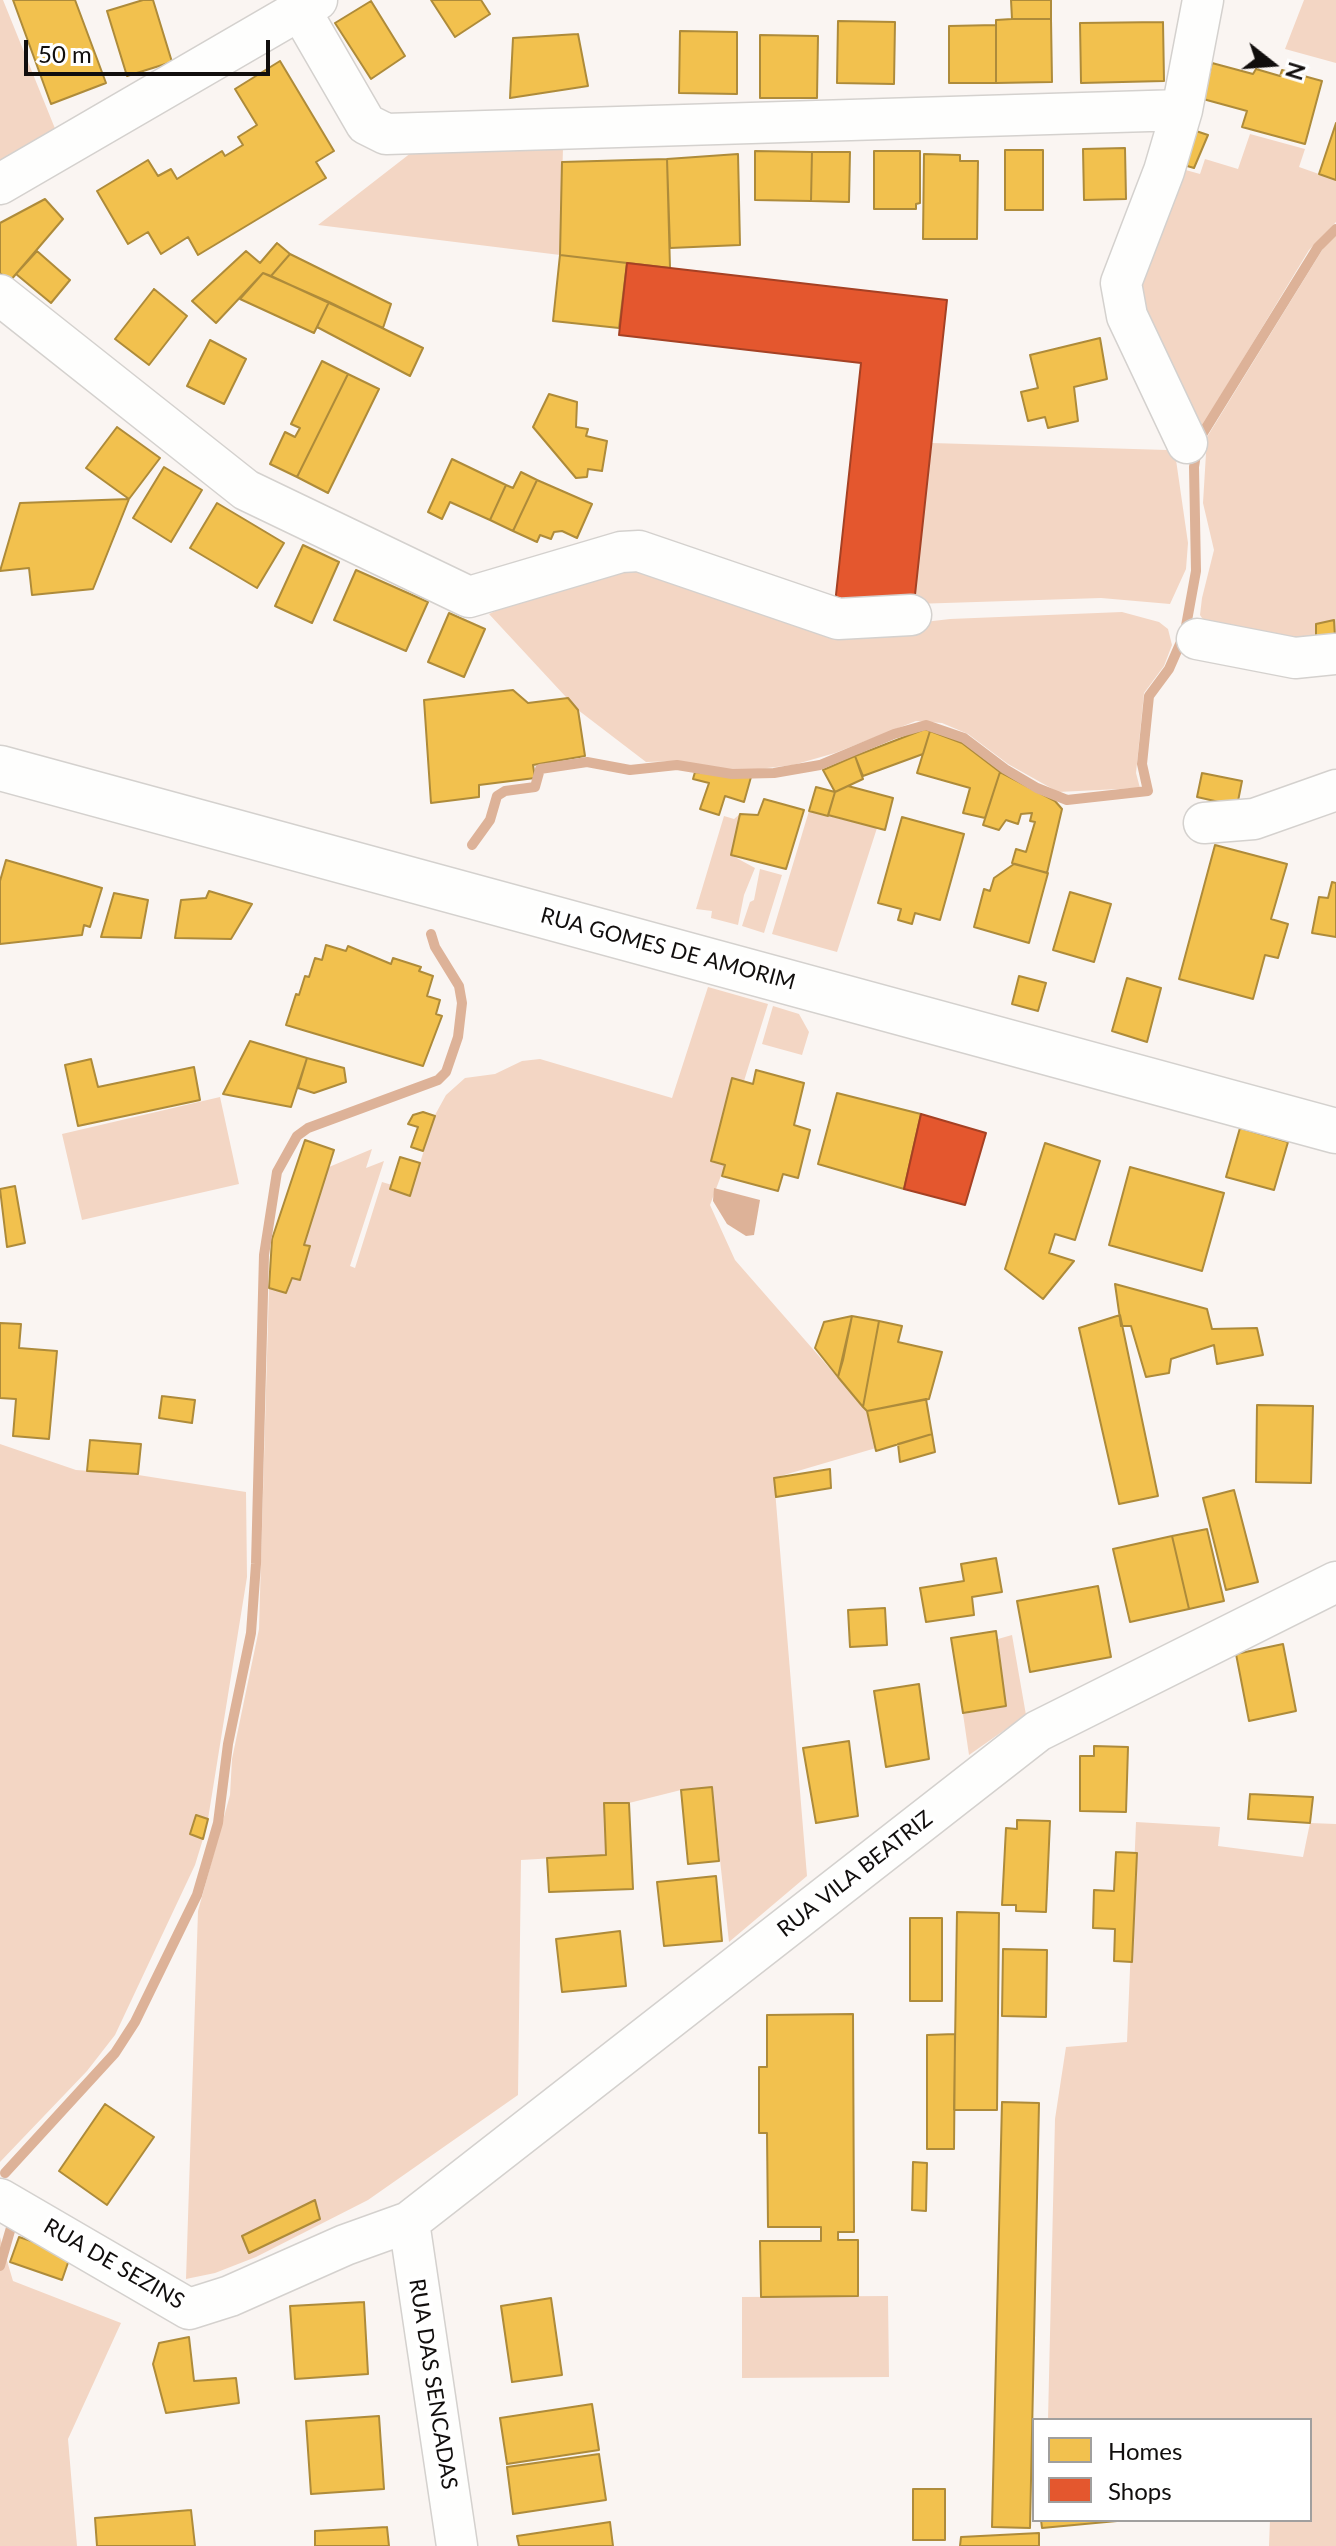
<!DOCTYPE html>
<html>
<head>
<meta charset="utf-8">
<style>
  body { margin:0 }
  #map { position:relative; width:1336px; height:2546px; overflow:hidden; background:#faf5f2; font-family:Lato,sans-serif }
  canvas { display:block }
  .legend { position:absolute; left:1032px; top:2418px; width:280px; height:104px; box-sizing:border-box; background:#fff; border:2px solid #a09f9e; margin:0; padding:10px 14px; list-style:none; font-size:24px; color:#110e0d }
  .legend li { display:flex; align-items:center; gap:16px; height:40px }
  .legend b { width:40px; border:2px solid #a09f9e }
  .north { position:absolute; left:1232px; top:24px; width:80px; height:80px; -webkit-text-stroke:6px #fff; paint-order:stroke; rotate:107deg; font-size:22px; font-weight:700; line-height:32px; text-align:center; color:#110e0d }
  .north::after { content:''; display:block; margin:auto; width:28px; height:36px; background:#110e0d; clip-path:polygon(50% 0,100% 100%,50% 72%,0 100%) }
  .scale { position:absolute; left:24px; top:40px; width:246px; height:36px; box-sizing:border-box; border:4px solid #110e0d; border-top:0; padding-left:10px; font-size:24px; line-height:28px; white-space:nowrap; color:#110e0d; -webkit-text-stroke:6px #fff; paint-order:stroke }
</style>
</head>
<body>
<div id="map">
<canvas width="1336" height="2546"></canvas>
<ul class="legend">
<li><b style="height:22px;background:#f2c14e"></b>Homes</li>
<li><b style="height:22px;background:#e4572e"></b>Shops</li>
</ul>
<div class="north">N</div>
<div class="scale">50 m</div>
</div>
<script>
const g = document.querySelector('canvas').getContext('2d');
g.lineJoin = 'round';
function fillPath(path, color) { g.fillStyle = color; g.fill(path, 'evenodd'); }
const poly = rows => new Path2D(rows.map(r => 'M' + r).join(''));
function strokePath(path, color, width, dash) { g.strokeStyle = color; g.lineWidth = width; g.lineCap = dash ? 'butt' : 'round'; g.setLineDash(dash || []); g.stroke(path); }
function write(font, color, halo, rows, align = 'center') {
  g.font = font + ' Lato,sans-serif'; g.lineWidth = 8; g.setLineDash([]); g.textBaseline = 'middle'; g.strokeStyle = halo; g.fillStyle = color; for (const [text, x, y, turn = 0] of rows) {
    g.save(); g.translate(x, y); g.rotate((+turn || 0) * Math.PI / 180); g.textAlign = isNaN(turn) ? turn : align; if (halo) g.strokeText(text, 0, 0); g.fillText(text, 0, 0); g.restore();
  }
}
const green = poly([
  [0,0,3,0,56,131,0,166],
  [1304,0,1336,0,1336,63,1285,49],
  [1250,134,1305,149,1299,167,1336,180,1336,222,1309,250,1197,435,1131,279,1175,167,1200,174,1205,159,1238,169],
  [563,148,560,255,318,225,416,149],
  [1336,235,1336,638,1333,620,1316,624,1316,640,1305,641,1204,621,1200,615,1202,598,1214,550,1203,503,1207,437,1324,247],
  [932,443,1167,450,1174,446,1188,543,1186,569,1170,604,1101,598,914,604],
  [618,563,882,627,950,619,1122,612,1159,622,1168,629,1172,645,1164,666,1144,693,1136,773,1140,788,1058,792,1008,764,968,734,942,723,916,721,835,753,793,765,741,771,676,761,646,762,578,710,489,614,554,583],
  [809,811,877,828,837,952,772,934],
  [740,814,731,855,755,868,744,895,738,925,711,918,712,911,696,909,724,816,734,819],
  [760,869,782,875,764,933,742,926,750,902,754,900],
  [708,987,768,1004,744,1081,732,1079,711,1160,725,1165,710,1205,735,1260,867,1411,876,1448,774,1478,807,1876,729,1942,712,1787,681,1790,629,1803,604,1803,606,1855,521,1860,518,2095,368,2200,256,2257,215,2273,186,2279,198,1911,230,1795,232,1759,259,1629,269,1288,285,1293,292,1278,301,1279,310,1246,304,1245,329,1167,372,1149,366,1168,384,1161,350,1266,355,1268,382,1182,392,1185,391,1190,410,1195,435,1115,446,1095,465,1078,495,1074,522,1061,540,1059,672,1098],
  [773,1006,799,1014,809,1032,802,1055,762,1044],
  [220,1097,239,1184,82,1220,62,1134],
  [0,1444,76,1470,132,1474,246,1492,247,1577,208,1819,196,1815,190,1833,203,1839,195,1865,115,2035,87,2071,0,2162],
  [1012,1635,1026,1715,969,1755,963,1714,1006,1706,998,1639],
  [1136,1822,1220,1827,1218,1846,1303,1857,1310,1823,1336,1824,1336,2546,1269,2546,1270,2520,1310,2520,1310,2420,1048,2420,1055,2119,1066,2047,1127,2042],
  [0,2237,13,2281,121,2323,68,2439,77,2546,0,2546],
  [888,2296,889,2377,742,2378,742,2297]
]);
const water = poly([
  [714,1188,760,1200,754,1235,746,1236,727,1224,713,1201]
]);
const homes = poly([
  [13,0,75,0,106,83,51,104,13,0],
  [143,0,153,0,172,62,127,76,107,11,143,0],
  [431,0,481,0,490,14,455,37,431,0],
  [1011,0,1051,0,1051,19,1012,19,1011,0],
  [371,1,405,56,371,79,335,23,371,1],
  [1012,19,1051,19,1052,82,996,83,996,20,1012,19],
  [838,21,895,22,894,84,837,83,838,21],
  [1163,22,1164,81,1081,83,1080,23,1163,22],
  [996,25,996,83,949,83,949,26,996,25],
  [680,31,737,32,737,94,679,93,680,31],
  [578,34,588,86,510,98,513,38,578,34],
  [760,35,818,36,817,98,760,98,760,35],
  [280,61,334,151,316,162,326,178,198,255,188,237,161,254,148,232,128,244,97,191,148,160,158,176,171,169,177,179,222,151,225,156,243,145,238,137,257,125,235,89,280,61],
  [1212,63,1253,74,1256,69,1280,76,1282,70,1322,81,1305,144,1242,127,1247,111,1203,99,1212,63],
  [1336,123,1336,180,1319,174,1336,123],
  [1193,130,1208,135,1194,168,1177,163,1193,130],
  [1125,148,1126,199,1084,200,1083,149,1125,148],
  [1005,150,1043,150,1043,210,1005,210,1005,150],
  [755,151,812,152,811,201,755,200,755,151],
  [874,151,920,151,920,203,916,204,916,209,874,209,874,151],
  [812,152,850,152,849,202,811,201,812,152],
  [738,154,740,245,670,248,667,159,738,154],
  [924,154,960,155,960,161,978,161,977,239,923,239,924,154],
  [667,159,670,268,560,255,562,162,667,159],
  [45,199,63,219,10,281,0,273,0,223,45,199],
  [277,243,290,254,271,276,263,273,216,323,192,301,246,251,260,263,277,243],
  [37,251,70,280,51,303,16,274,37,251],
  [290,254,391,304,383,328,271,276,290,254],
  [560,255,627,263,619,328,553,321,560,255],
  [263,273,329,302,314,333,240,299,263,273],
  [154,289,187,316,149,365,115,339,154,289],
  [329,302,423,348,410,376,317,327,329,302],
  [1100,338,1107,379,1074,387,1078,421,1048,428,1045,417,1028,421,1021,392,1038,388,1030,355,1100,338],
  [210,340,246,359,224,404,187,386,210,340],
  [322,361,348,374,297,477,270,464,285,432,295,437,300,428,291,424,322,361],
  [348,374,379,389,328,493,297,477,348,374],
  [549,394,577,402,576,427,588,429,586,436,607,441,602,471,588,469,587,477,576,478,533,427,549,394],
  [117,427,160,458,129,499,86,468,117,427],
  [452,459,506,485,490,520,450,502,442,519,428,512,452,459],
  [164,467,202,490,171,542,133,518,164,467],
  [521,472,537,480,513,531,490,520,506,485,513,488,521,472],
  [537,480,592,504,577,538,562,531,554,532,551,539,540,535,537,542,513,531,537,480],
  [129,499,93,589,32,595,29,568,0,571,20,503,129,499],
  [217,503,284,543,257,588,190,548,217,503],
  [303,545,339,562,312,623,275,606,303,545],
  [356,570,428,602,406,651,334,620,356,570],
  [449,613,485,629,464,677,428,662,449,613],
  [1334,620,1335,638,1316,640,1316,624,1334,620],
  [513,690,528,703,568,698,578,710,585,756,533,765,535,778,479,785,479,797,431,803,424,700,513,690],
  [925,729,930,731,923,754,863,776,855,756,925,729],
  [930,731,962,743,1000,772,985,818,963,813,970,788,917,773,930,731],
  [855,756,863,779,835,792,823,770,855,756],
  [695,772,751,777,744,802,725,796,719,815,700,809,709,783,693,779,695,772],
  [1000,772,1055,801,1062,809,1047,873,1012,863,1016,849,1026,852,1035,822,1030,821,1032,813,1021,814,1018,824,1006,820,999,830,983,825,1000,772],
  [1202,773,1242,781,1237,806,1197,797,1202,773],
  [848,786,893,798,885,830,828,815,835,792,848,786],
  [816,787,835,792,828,816,809,811,816,787],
  [764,799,804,810,786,869,731,855,740,814,758,815,764,799],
  [902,817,964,834,940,920,915,913,912,924,898,920,901,909,878,903,902,817],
  [1215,845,1287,864,1271,919,1288,924,1278,958,1265,955,1253,999,1179,979,1215,845],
  [6,860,102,888,90,927,84,925,82,935,0,944,0,881,6,860],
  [1014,864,1048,873,1029,943,974,927,984,889,990,891,994,878,1014,864],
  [1332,882,1336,883,1336,937,1312,933,1319,897,1328,898,1332,882],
  [209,891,252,904,231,939,175,938,181,900,206,898,209,891],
  [1070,892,1111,904,1094,962,1053,950,1070,892],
  [114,893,148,900,141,938,101,937,114,893],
  [326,945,346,951,348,946,391,964,393,958,421,967,419,971,433,976,427,996,440,1000,436,1014,442,1016,423,1066,286,1025,296,994,299,995,305,976,309,977,315,958,322,960,326,945],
  [1019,976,1046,983,1038,1011,1012,1004,1019,976],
  [1127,978,1161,988,1147,1042,1112,1031,1127,978],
  [250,1041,307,1058,291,1107,223,1094,250,1041],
  [307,1058,344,1068,346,1082,314,1093,298,1088,307,1058],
  [91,1059,98,1087,194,1067,200,1100,78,1126,65,1065,91,1059],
  [756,1070,804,1083,794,1125,810,1130,798,1178,783,1174,778,1191,722,1176,725,1165,711,1161,732,1078,753,1084,756,1070],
  [837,1093,921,1114,904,1189,818,1164,837,1093],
  [423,1112,435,1116,423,1151,411,1147,418,1127,408,1124,413,1115,423,1112],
  [1240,1128,1288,1142,1274,1190,1226,1177,1240,1128],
  [305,1140,334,1150,304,1245,310,1246,300,1280,292,1278,286,1293,269,1288,272,1239,305,1140],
  [1045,1143,1100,1161,1075,1240,1055,1234,1049,1253,1074,1261,1043,1299,1005,1269,1045,1143],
  [400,1157,420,1163,410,1196,390,1189,400,1157],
  [1130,1167,1224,1193,1202,1271,1109,1245,1130,1167],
  [15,1186,25,1243,7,1247,0,1189,15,1186],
  [1115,1284,1207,1309,1212,1329,1257,1328,1263,1355,1217,1364,1214,1345,1171,1359,1169,1373,1146,1377,1131,1326,1121,1326,1115,1284],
  [1120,1315,1158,1496,1119,1504,1079,1328,1120,1315],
  [852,1316,843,1360,838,1377,815,1348,824,1322,852,1316],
  [852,1316,879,1321,863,1407,838,1377,852,1316],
  [879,1321,902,1326,898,1342,942,1352,929,1399,867,1411,863,1407,879,1321],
  [0,1323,21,1324,19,1348,57,1351,49,1439,13,1436,16,1399,0,1398,0,1323],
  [162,1396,195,1400,192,1423,159,1418,162,1396],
  [926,1399,932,1434,876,1451,867,1411,926,1399],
  [1257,1405,1313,1406,1311,1483,1256,1482,1257,1405],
  [932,1434,935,1452,900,1462,898,1444,932,1434],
  [90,1440,141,1444,138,1474,87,1471,90,1440],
  [830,1469,831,1488,776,1497,774,1478,830,1469],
  [1234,1490,1258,1582,1226,1590,1203,1498,1234,1490],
  [1207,1529,1224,1601,1189,1609,1172,1536,1207,1529],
  [1172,1536,1189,1609,1130,1622,1113,1549,1172,1536],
  [996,1558,1002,1592,972,1597,974,1615,926,1622,920,1588,964,1581,961,1564,996,1558],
  [1098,1586,1111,1657,1030,1672,1017,1601,1098,1586],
  [885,1608,887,1645,850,1647,848,1610,885,1608],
  [996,1631,1006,1706,963,1713,951,1638,996,1631],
  [1283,1644,1296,1711,1249,1721,1236,1654,1283,1644],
  [919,1684,929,1759,886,1767,874,1691,919,1684],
  [849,1741,858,1816,816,1823,803,1748,849,1741],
  [1094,1746,1128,1747,1126,1812,1080,1811,1080,1756,1094,1756,1094,1746],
  [712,1787,719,1861,688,1864,681,1790,712,1787],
  [1250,1794,1313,1797,1310,1823,1248,1819,1250,1794],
  [604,1803,629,1803,633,1889,549,1892,547,1858,606,1855,604,1803],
  [196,1815,208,1819,203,1839,190,1834,196,1815],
  [1017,1820,1050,1821,1046,1912,1016,1911,1016,1905,1002,1905,1006,1828,1017,1829,1017,1820],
  [1116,1852,1137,1853,1132,1962,1114,1961,1115,1929,1093,1928,1094,1890,1114,1891,1116,1852],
  [716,1876,722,1941,664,1946,657,1882,716,1876],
  [957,1912,999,1913,997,2110,954,2110,957,1912],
  [910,1918,942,1918,942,2001,910,2001,910,1918],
  [620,1931,626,1986,562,1992,556,1939,620,1931],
  [1003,1949,1047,1950,1046,2017,1002,2016,1003,1949],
  [853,2014,854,2232,838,2232,838,2240,858,2240,858,2296,761,2297,760,2241,821,2241,821,2227,768,2227,767,2133,759,2133,759,2067,767,2067,767,2015,853,2014],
  [955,2034,954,2149,927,2149,927,2035,955,2034],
  [1002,2102,1039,2103,1030,2528,992,2527,1002,2102],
  [105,2104,154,2137,107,2205,59,2171,105,2104],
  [913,2162,927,2163,926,2211,912,2210,913,2162],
  [315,2200,320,2219,249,2253,242,2236,315,2200],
  [19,2237,71,2254,62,2280,10,2262,19,2237],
  [551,2298,562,2375,512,2382,501,2306,551,2298],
  [364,2302,368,2374,295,2379,290,2306,364,2302],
  [189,2337,194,2381,236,2378,239,2403,166,2413,153,2364,159,2343,189,2337],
  [592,2404,599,2450,507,2464,500,2418,592,2404],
  [379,2416,384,2489,311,2494,306,2421,379,2416],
  [599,2454,606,2500,513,2514,507,2467,599,2454],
  [913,2489,945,2489,945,2540,913,2540,913,2489],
  [191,2510,195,2546,97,2546,95,2518,191,2510],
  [1041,2520,1117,2520,1117,2521,1042,2528,1041,2520],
  [610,2522,613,2546,519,2546,517,2536,610,2522],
  [387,2527,389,2546,315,2546,315,2531,387,2527],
  [1039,2533,1039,2546,960,2546,961,2537,1039,2533]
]);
const shops = poly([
  [627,263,947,300,914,604,835,604,861,363,619,335,627,263],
  [921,1114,986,1133,965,1205,904,1189,921,1114]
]);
const stream = poly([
  [1186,626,1196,571,1194,467,1198,441,1318,247,1336,229],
  [472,845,490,820,497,796,505,791,535,787,540,769,587,762,630,770,677,765,732,774,774,773,820,765,894,734,926,725,964,738,1005,769,1037,788,1067,800,1148,791,1142,764,1149,696,1169,669,1180,644],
  [5,2173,115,2053,135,2022,197,1895,218,1823,228,1744,251,1633,256,1564,264,1255,277,1172,297,1136,308,1128,438,1080,446,1072,458,1037,462,1003,459,986,435,947,431,934],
  [0,2266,12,2224]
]);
const minor = poly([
  [300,10,366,124,386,134,1182,110],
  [0,184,317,0],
  [0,295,246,490,469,597,621,552,639,551,838,619,911,615],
  [1187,443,1127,316,1121,283,1164,171,1182,110,1203,0],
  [1197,639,1295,658,1336,654],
  [1204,823,1254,819,1336,790],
  [0,2199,189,2309,230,2296,345,2245,409,2222,1038,1731,1336,1582],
  [409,2222,457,2546]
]);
const major = poly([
  [0,768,1336,1131]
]);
const streetNames = [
  ["RUA GOMES DE AMORIM",668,949,15],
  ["RUA VILA BEATRIZ",855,1874,-38],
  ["RUA DE SEZINS",114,2264,30],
  ["RUA DAS SENCADAS",433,2384,81]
];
fillPath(green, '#f3d6c4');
fillPath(water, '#ddb298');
fillPath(homes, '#f2c14e');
strokePath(homes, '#ae8b3a', 2);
fillPath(shops, '#e4572e');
strokePath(shops, '#a54124', 2);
strokePath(stream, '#ddb298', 10);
strokePath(minor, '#d4d1ce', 43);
strokePath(major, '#d4d1ce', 47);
strokePath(minor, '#fefefd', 40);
strokePath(major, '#fefefd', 44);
write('22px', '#110e0d', '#fff', streetNames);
</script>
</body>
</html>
